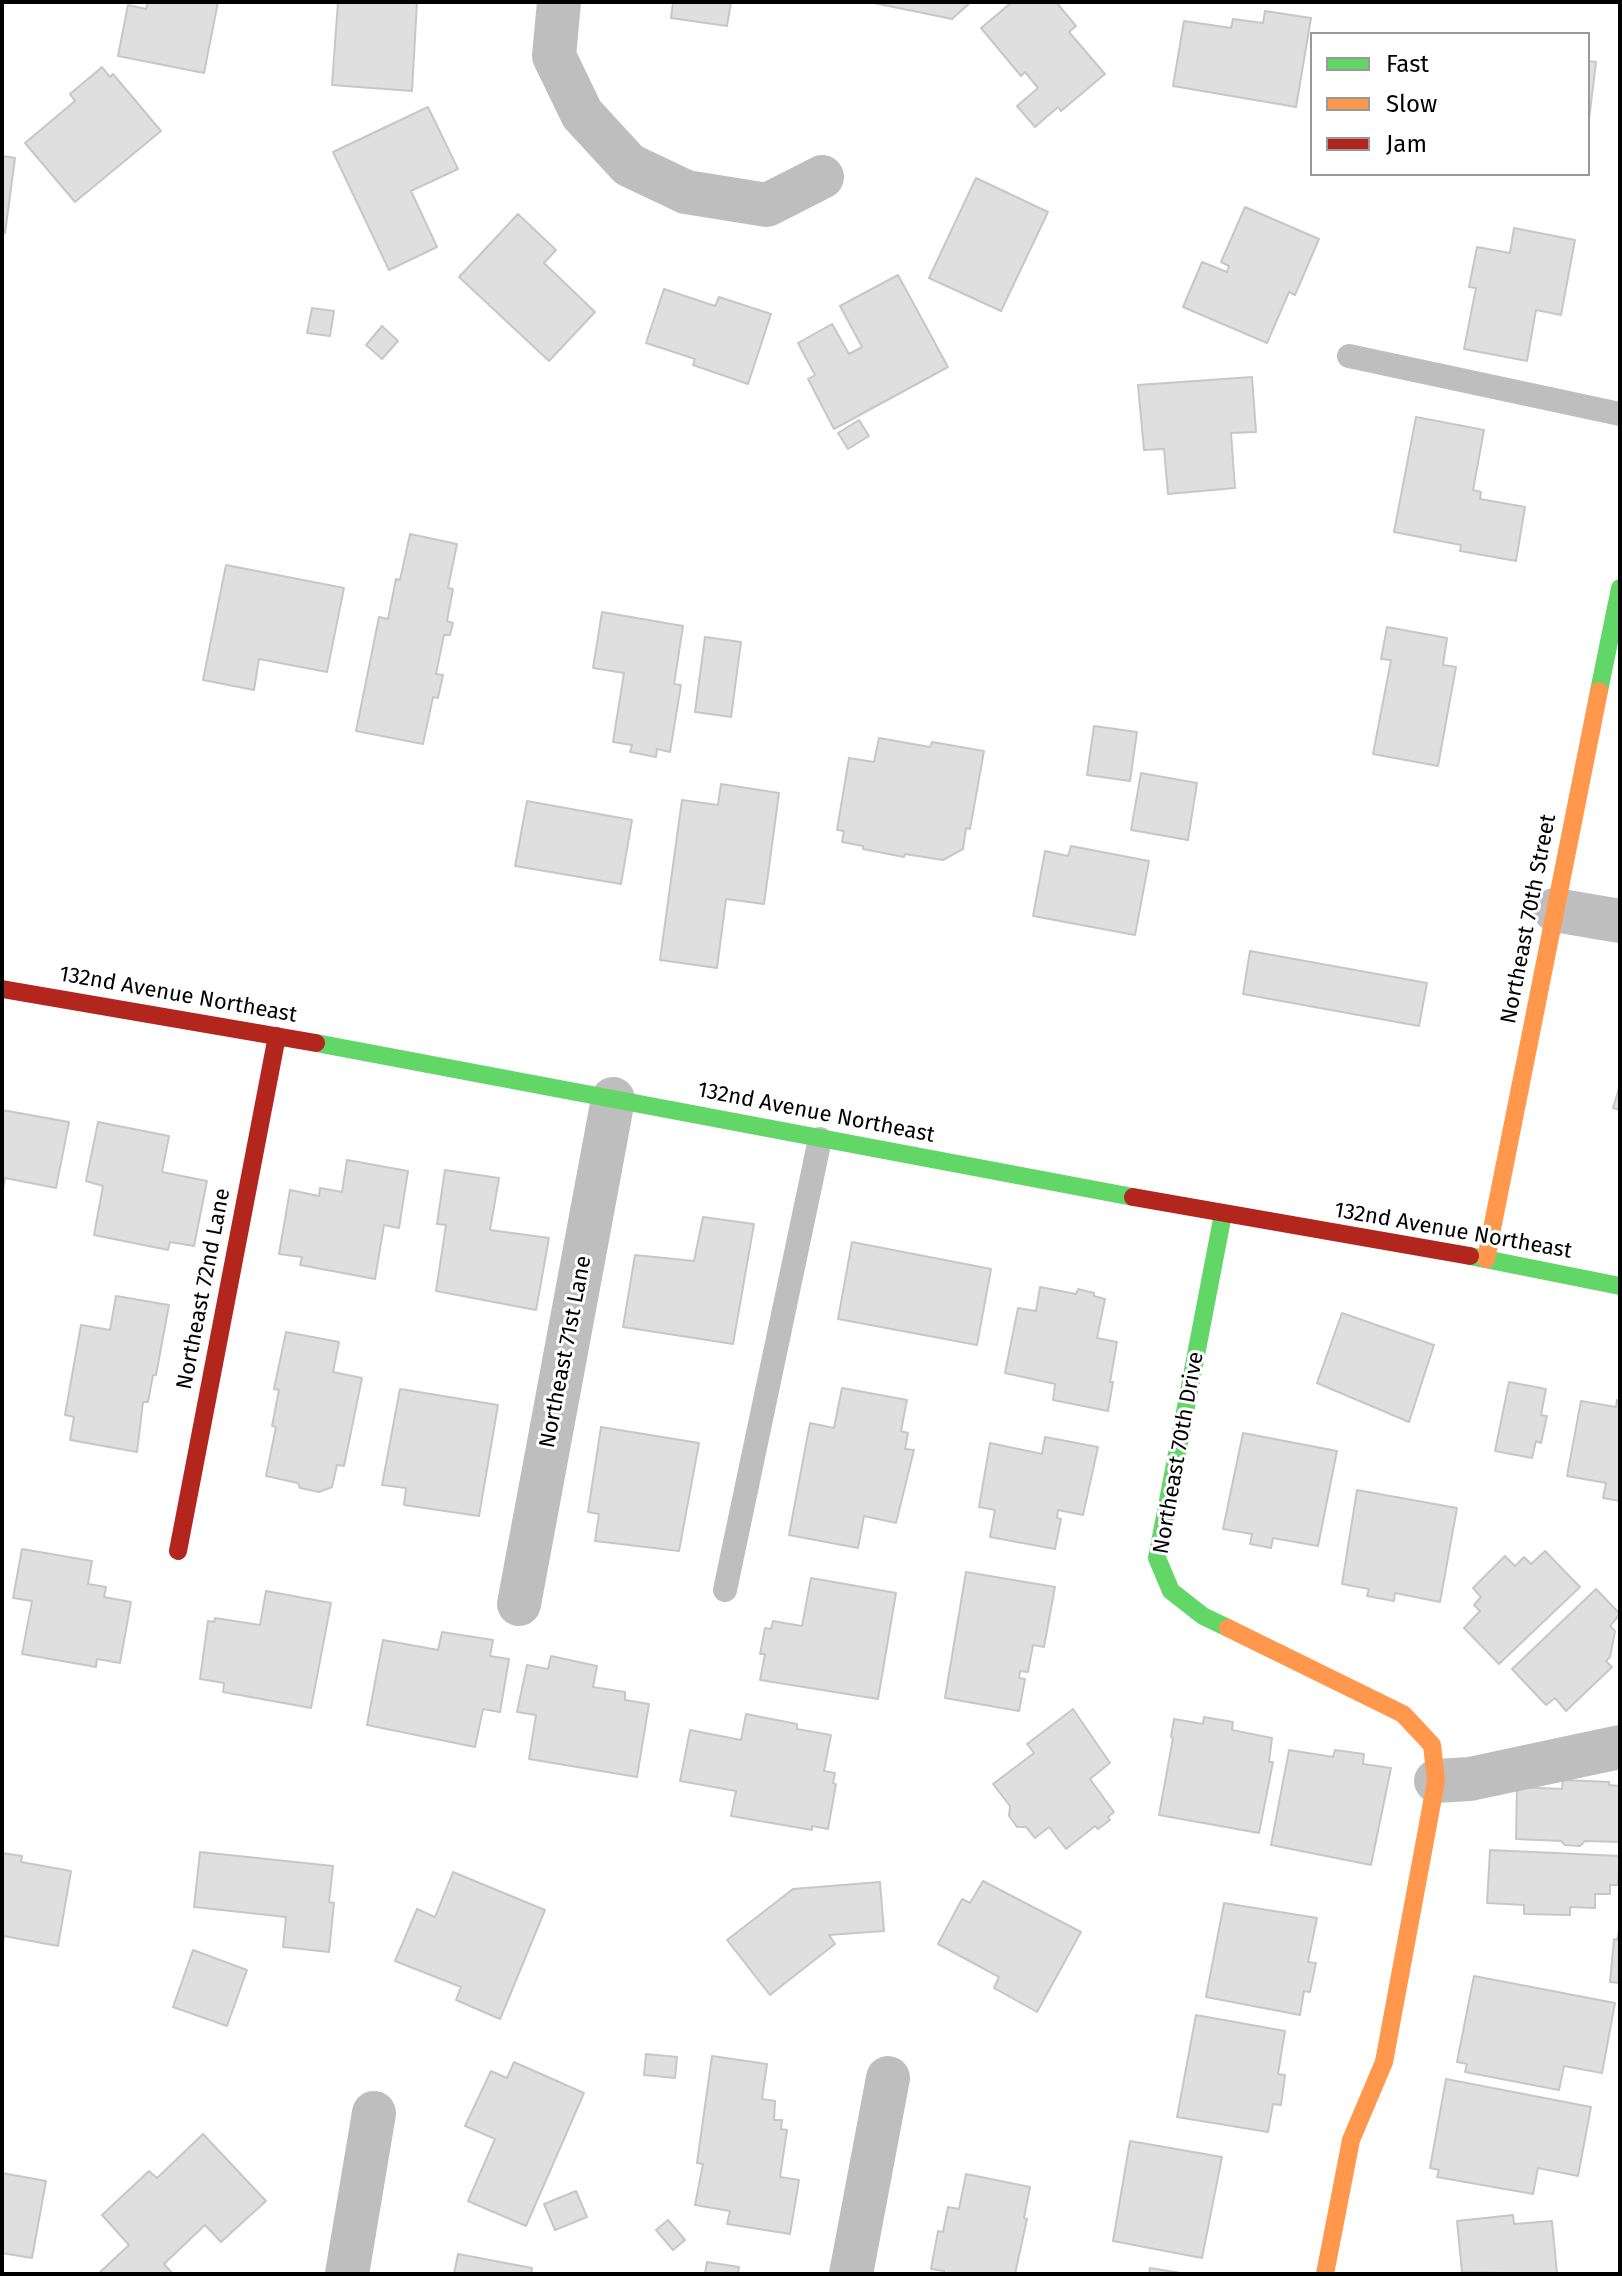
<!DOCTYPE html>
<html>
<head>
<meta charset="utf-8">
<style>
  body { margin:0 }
  #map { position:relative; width:1622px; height:2276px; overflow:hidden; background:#fff; font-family:"Fira Sans",sans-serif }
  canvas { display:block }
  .frame { position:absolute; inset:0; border:4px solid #000; pointer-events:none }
  .legend { position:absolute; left:1310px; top:32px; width:280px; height:144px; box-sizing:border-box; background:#fff; border:2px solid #999; margin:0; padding:10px 14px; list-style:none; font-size:24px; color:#000 }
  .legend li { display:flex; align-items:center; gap:16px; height:40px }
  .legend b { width:40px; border:2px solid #999 }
</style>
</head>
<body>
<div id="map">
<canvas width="1622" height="2276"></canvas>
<div class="frame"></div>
<ul class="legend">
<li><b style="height:10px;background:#63d668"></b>Fast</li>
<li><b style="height:10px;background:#ff974d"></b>Slow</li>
<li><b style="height:10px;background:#b3261e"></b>Jam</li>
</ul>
</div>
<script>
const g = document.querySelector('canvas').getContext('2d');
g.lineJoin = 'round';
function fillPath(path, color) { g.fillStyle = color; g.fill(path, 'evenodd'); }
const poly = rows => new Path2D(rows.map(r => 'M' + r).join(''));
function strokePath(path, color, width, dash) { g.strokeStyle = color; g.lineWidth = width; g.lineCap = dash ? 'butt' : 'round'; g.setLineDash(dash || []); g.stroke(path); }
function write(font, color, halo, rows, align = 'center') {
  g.font = font + ' "Fira Sans",sans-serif'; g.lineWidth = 6; g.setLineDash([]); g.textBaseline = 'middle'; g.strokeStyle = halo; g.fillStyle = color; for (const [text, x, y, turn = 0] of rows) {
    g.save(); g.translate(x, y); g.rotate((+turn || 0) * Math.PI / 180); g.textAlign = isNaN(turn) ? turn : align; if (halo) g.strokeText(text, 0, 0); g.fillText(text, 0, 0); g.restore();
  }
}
const building = poly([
  [148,2,218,2,204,73,118,56,128,5,146,9,148,2],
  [338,2,417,2,412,91,332,85,338,2],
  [673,2,731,2,727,26,671,18,673,2],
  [869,2,971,2,952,19,869,2],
  [1012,2,1056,2,1076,26,1069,32,1105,74,1061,111,1058,107,1035,127,1017,106,1038,88,1025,72,1021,76,981,28,1012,2],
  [1265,11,1311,18,1296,107,1173,86,1184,21,1231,28,1233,19,1263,23,1265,11],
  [1588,61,1596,62,1589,120,1588,120,1588,61],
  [102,67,110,77,113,74,161,131,75,202,25,143,75,101,70,94,102,67],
  [428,107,458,169,411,191,437,247,389,270,333,152,428,107],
  [2,156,15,158,5,233,2,233,2,156],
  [976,178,1048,212,1001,311,929,278,976,178],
  [1245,207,1319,239,1295,295,1289,292,1267,343,1183,307,1202,262,1227,272,1229,266,1221,262,1245,207],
  [518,214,556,250,544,263,595,312,549,361,459,277,518,214],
  [1514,228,1575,240,1561,315,1536,310,1527,361,1464,349,1476,288,1469,287,1477,247,1510,253,1514,228],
  [898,275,948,367,834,429,808,379,815,375,798,343,832,324,849,354,862,347,840,306,898,275],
  [664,289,715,306,719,297,771,314,748,384,693,365,695,359,646,343,664,289],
  [312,308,334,311,330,336,307,333,312,308],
  [382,326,398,341,382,359,366,345,382,326],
  [1252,377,1256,432,1231,433,1235,488,1168,494,1164,449,1144,450,1138,385,1252,377],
  [1416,417,1484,430,1473,490,1481,492,1480,499,1525,507,1516,561,1460,551,1461,545,1394,532,1416,417],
  [859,420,869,436,848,449,838,433,859,420],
  [410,534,457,544,448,588,453,589,447,621,453,623,450,635,444,635,436,674,443,675,438,698,433,697,423,744,356,731,379,617,388,619,396,579,400,580,410,534],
  [226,565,344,588,327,672,259,659,254,690,203,680,226,565],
  [602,612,683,626,674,684,681,685,670,752,657,749,656,757,630,752,632,745,613,742,624,673,593,668,602,612],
  [1387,627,1447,638,1443,665,1456,667,1438,766,1373,754,1391,660,1381,659,1387,627],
  [705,637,741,642,731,717,695,712,705,637],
  [1094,726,1137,732,1130,781,1087,775,1094,726],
  [879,738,930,747,932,742,984,751,970,829,966,828,963,849,943,860,905,854,904,857,863,849,863,846,842,842,844,831,837,830,849,758,874,762,879,738],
  [1141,773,1197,783,1188,840,1131,830,1141,773],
  [721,784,779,793,764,904,726,899,717,968,660,960,682,800,718,805,721,784],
  [527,801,632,820,621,884,515,866,527,801],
  [1071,846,1149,861,1135,935,1033,916,1045,851,1068,856,1071,846],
  [1250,951,1427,983,1419,1026,1243,994,1250,951],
  [1620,1085,1620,1110,1613,1108,1620,1085],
  [2,1110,69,1122,56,1188,5,1178,2,1194,2,1110],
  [98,1122,169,1136,162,1172,207,1181,194,1246,170,1242,168,1250,94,1235,103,1186,86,1181,98,1122],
  [347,1160,408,1171,399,1228,384,1225,375,1279,300,1265,302,1257,279,1254,290,1190,319,1196,320,1188,342,1192,347,1160],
  [445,1170,499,1178,490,1230,549,1238,536,1310,436,1291,446,1225,437,1224,445,1170],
  [703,1217,754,1224,733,1344,623,1327,635,1255,694,1261,703,1217],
  [852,1242,991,1269,977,1345,838,1319,852,1242],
  [1040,1287,1076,1294,1078,1289,1094,1293,1094,1296,1105,1299,1097,1338,1117,1342,1110,1382,1113,1382,1108,1411,1053,1400,1055,1384,1005,1373,1018,1308,1036,1311,1040,1287],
  [116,1296,169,1305,156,1375,153,1375,148,1402,143,1402,137,1452,70,1440,74,1417,65,1415,81,1325,110,1330,116,1296],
  [1342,1313,1434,1345,1409,1422,1317,1383,1342,1313],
  [286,1332,339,1342,333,1372,362,1378,344,1466,337,1465,332,1487,319,1492,300,1488,298,1483,266,1476,276,1427,272,1426,279,1390,274,1389,286,1332],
  [1509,1382,1546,1389,1541,1415,1547,1416,1541,1443,1536,1441,1532,1458,1495,1451,1509,1382],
  [842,1388,907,1400,901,1431,908,1433,905,1449,914,1450,896,1523,864,1516,858,1548,789,1535,810,1423,834,1428,842,1388],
  [400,1389,498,1405,479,1516,404,1505,406,1488,382,1485,400,1389],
  [1617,1400,1620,1401,1620,1501,1603,1498,1606,1483,1567,1476,1581,1401,1616,1407,1617,1400],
  [601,1427,699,1443,679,1551,595,1541,599,1514,588,1512,601,1427],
  [1243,1433,1337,1451,1318,1546,1273,1538,1271,1548,1250,1544,1252,1534,1223,1529,1243,1433],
  [1045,1437,1098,1447,1083,1515,1058,1510,1057,1518,1061,1519,1055,1549,990,1537,995,1510,979,1507,990,1443,1042,1454,1045,1437],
  [1357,1490,1457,1508,1440,1602,1395,1593,1394,1601,1367,1596,1369,1589,1342,1584,1357,1490],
  [22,1549,92,1561,88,1584,106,1587,104,1597,131,1602,120,1663,97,1659,96,1667,22,1654,32,1601,13,1598,22,1549],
  [1545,1551,1580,1587,1499,1664,1464,1628,1480,1611,1474,1605,1481,1597,1473,1588,1505,1556,1515,1566,1524,1557,1531,1564,1545,1551],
  [966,1572,1055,1587,1044,1647,1033,1645,1028,1672,1020,1671,1019,1678,1025,1679,1019,1711,945,1698,966,1572],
  [811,1578,896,1593,878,1699,760,1680,765,1654,760,1654,765,1628,771,1629,773,1621,802,1626,811,1578],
  [1596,1589,1620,1614,1610,1626,1615,1631,1610,1657,1606,1661,1612,1667,1566,1711,1555,1698,1546,1705,1512,1669,1596,1589],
  [266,1591,331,1603,311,1708,223,1692,224,1683,200,1679,208,1621,214,1622,215,1618,260,1625,266,1591],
  [442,1632,493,1640,490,1656,509,1659,500,1712,483,1709,475,1747,367,1725,383,1640,438,1650,442,1632],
  [551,1656,597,1666,593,1687,625,1692,625,1700,649,1704,637,1777,529,1759,536,1715,517,1712,527,1665,548,1669,551,1656],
  [1073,1709,1110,1763,1090,1779,1114,1812,1108,1817,1110,1820,1098,1829,1095,1826,1066,1849,1049,1827,1035,1838,1026,1827,1017,1827,1009,1816,1010,1806,993,1784,1034,1753,1027,1744,1073,1709],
  [746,1714,797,1724,797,1729,831,1735,824,1771,835,1773,833,1783,836,1784,828,1829,812,1826,812,1830,731,1816,736,1791,680,1781,690,1730,741,1740,746,1714],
  [1204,1717,1233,1722,1232,1730,1272,1738,1269,1762,1273,1762,1259,1833,1159,1815,1173,1738,1171,1737,1174,1719,1203,1724,1204,1717],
  [1289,1750,1333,1757,1335,1750,1364,1754,1363,1764,1391,1768,1371,1865,1271,1845,1289,1750],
  [1563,1780,1609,1782,1609,1785,1620,1786,1620,1842,1585,1841,1580,1846,1565,1845,1561,1841,1516,1839,1517,1787,1562,1789,1563,1780],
  [1490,1850,1620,1856,1618,1885,1610,1885,1610,1894,1595,1894,1595,1908,1570,1907,1570,1915,1524,1914,1524,1905,1487,1903,1490,1850],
  [200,1852,333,1866,329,1902,334,1903,329,1952,283,1947,286,1917,194,1907,200,1852],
  [2,1853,22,1856,21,1862,71,1871,58,1946,4,1936,2,1946,2,1853],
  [453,1872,545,1910,500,2019,456,2000,461,1987,395,1961,417,1909,435,1917,453,1872],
  [983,1881,1081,1932,1037,2012,994,1988,999,1977,938,1944,962,1899,970,1903,983,1881],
  [880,1882,884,1931,829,1935,835,1944,770,1995,727,1940,793,1889,880,1882],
  [1224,1903,1317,1918,1308,1962,1316,1963,1310,1992,1304,1991,1300,2015,1206,1997,1224,1903],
  [1619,1932,1620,1933,1620,1983,1610,1982,1614,1939,1617,1940,1619,1932],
  [193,1950,247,1970,227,2026,173,2007,193,1950],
  [1474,1976,1615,2003,1602,2073,1564,2066,1559,2090,1465,2072,1467,2064,1457,2062,1474,1976],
  [1196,2015,1285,2031,1278,2074,1285,2075,1281,2105,1273,2104,1268,2132,1177,2117,1196,2015],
  [646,2054,677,2057,675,2078,644,2075,646,2054],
  [712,2056,767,2064,762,2099,775,2101,774,2120,782,2120,781,2129,787,2130,780,2177,799,2180,790,2234,727,2224,730,2211,695,2205,703,2164,697,2163,712,2056],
  [514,2062,584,2093,526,2226,468,2201,495,2139,465,2126,491,2071,507,2078,514,2062],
  [1446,2079,1591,2107,1578,2176,1538,2168,1533,2194,1437,2177,1439,2170,1430,2168,1446,2079],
  [203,2134,266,2201,221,2242,205,2225,164,2264,173,2274,98,2274,129,2245,102,2215,149,2171,157,2178,203,2134],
  [1130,2141,1222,2157,1202,2258,1113,2241,1130,2141],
  [2,2173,46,2181,32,2258,2,2253,2,2173],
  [966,2174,1030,2187,1024,2218,1027,2219,1015,2274,944,2274,944,2271,931,2269,938,2231,943,2232,948,2207,959,2209,966,2174],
  [576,2191,587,2217,555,2230,544,2204,576,2191],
  [1513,2215,1514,2224,1552,2221,1557,2274,1462,2272,1457,2221,1513,2215],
  [668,2220,685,2240,673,2250,656,2230,668,2220],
  [458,2254,532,2268,531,2274,454,2274,458,2254],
  [707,2262,739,2267,738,2274,705,2274,707,2262],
  [1150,2268,1187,2274,1149,2274,1150,2268]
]);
const lane = poly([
  [1349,356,1620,414],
  [725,1590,820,1139]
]);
const street = poly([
  [559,2,554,56,582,114,629,165,686,192,767,205,822,177],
  [1555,910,1620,921],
  [519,1604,613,1099],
  [1436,1781,1470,1779,1620,1747],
  [347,2274,374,2113],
  [851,2274,888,2078]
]);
const fast = poly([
  [1599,691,1620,588],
  [316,1043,1133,1197],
  [1223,1214,1157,1558,1171,1591,1203,1616,1228,1628],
  [1470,1256,1620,1286]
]);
const slow = poly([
  [1486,1259,1599,691],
  [1228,1628,1403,1714,1432,1745,1436,1781,1384,2062,1351,2140,1325,2274]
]);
const jam = poly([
  [2,989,316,1043],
  [1133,1197,1470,1256],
  [178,1551,277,1036]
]);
const streetNames = [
  ["Northeast 70th Street",1529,919,-79],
  ["132nd Avenue Northeast",178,995,10],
  ["132nd Avenue Northeast",816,1113,11],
  ["132nd Avenue Northeast",1453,1231,10],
  ["Northeast 72nd Lane",204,1289,-79],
  ["Northeast 71st Lane",566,1352,-79],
  ["Northeast 70th Drive",1179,1453,-80]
];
fillPath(building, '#dfdfdf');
strokePath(building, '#c7c7c7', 2);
strokePath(lane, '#bebebe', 24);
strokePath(street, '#bebebe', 44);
strokePath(fast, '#63d668', 18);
strokePath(slow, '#ff974d', 18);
strokePath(jam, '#b3261e', 18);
write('22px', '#000', '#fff', streetNames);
</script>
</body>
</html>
